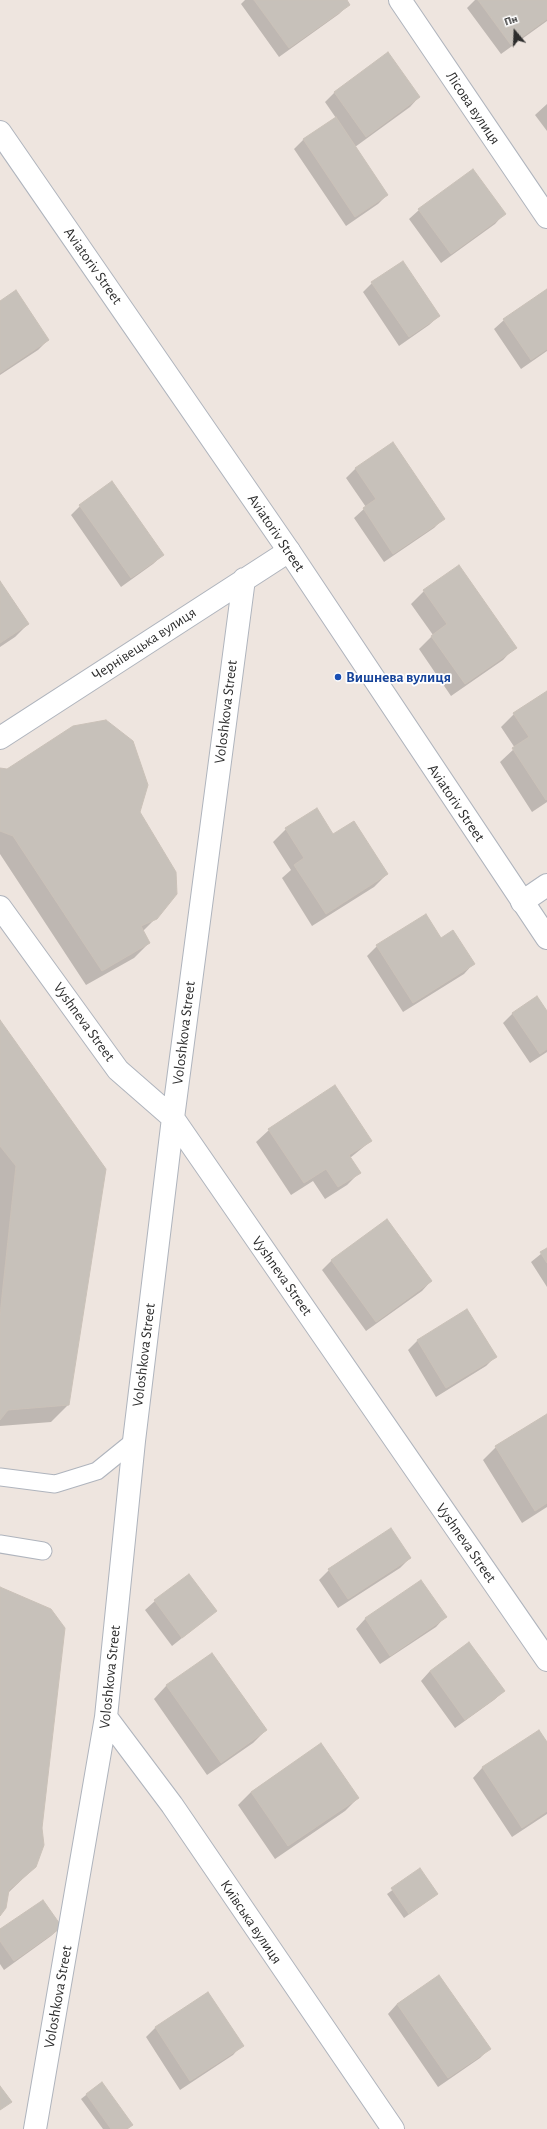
<!DOCTYPE html>
<html>
<head>
<meta charset="utf-8">
<style>
  body { margin:0 }
  #map { position:relative; width:547px; height:2129px; overflow:hidden; background:#eee5df; font-family:"Alegreya Sans",sans-serif }
  canvas { display:block }
  .north { position:absolute; left:495px; top:12px; width:40px; height:40px; -webkit-text-stroke:3px #fff; paint-order:stroke; rotate:341deg; font-size:11px; font-weight:700; line-height:16px; text-align:center; color:#2d2d2d }
  .north::after { content:''; display:block; margin:auto; width:14px; height:18px; background:#2d2d2d; clip-path:polygon(50% 0,100% 100%,50% 72%,0 100%) }
</style>
</head>
<body>
<div id="map">
<canvas width="547" height="2129"></canvas>
<div class="north">Пн</div>
</div>
<script>
const g = document.querySelector('canvas').getContext('2d');
g.lineJoin = 'round';
function fillPath(path, color) { g.fillStyle = color; g.fill(path, 'evenodd'); }
const poly = rows => new Path2D(rows.map(r => 'M' + r).join(''));
function strokePath(path, color, width, dash) { g.strokeStyle = color; g.lineWidth = width; g.lineCap = dash ? 'butt' : 'round'; g.setLineDash(dash || []); g.stroke(path); }
function write(font, color, halo, rows, align = 'center') {
  g.font = font + ' "Alegreya Sans",sans-serif'; g.lineWidth = 3.5; g.setLineDash([]); g.textBaseline = 'middle'; g.strokeStyle = halo; g.fillStyle = color; for (const [text, x, y, turn = 0] of rows) {
    g.save(); g.translate(x, y); g.rotate((+turn || 0) * Math.PI / 180); g.textAlign = isNaN(turn) ? turn : align; if (halo) g.strokeText(text, 0, 0); g.fillText(text, 0, 0); g.restore();
  }
}
const shadow = poly([
  [245,0,345,0,349,4,339,14,279,57,241,4],
  [475,0,547,0,547,21,501,54,467,8],
  [387,54,419,97,410,107,355,147,387,195,378,204,346,226,294,149,303,140,336,118,325,102,334,93],
  [547,104,547,131,535,115],
  [419,210,504,214,495,224,441,263,409,219],
  [372,283,439,316,429,325,399,346,363,292],
  [547,291,547,351,521,369,494,329,504,320],
  [0,302,48,340,38,350,0,375],
  [356,468,443,519,434,528,384,562,354,518,366,507,346,478],
  [80,506,163,555,153,564,121,587,71,515],
  [0,583,28,624,15,637,0,647],
  [424,591,515,647,503,660,451,696,419,649,433,635,411,604],
  [547,692,547,802,532,812,500,762,515,748,501,727,514,714],
  [0,769,139,812,156,918,142,932,149,943,134,958,86,985,0,854],
  [286,829,333,835,387,874,374,887,312,926,282,878,291,870,273,842],
  [441,939,473,964,464,974,403,1012,367,956,377,946],
  [513,1013,547,1013,547,1052,530,1063,503,1023],
  [0,1022,68,1405,51,1422,0,1426],
  [269,1130,371,1141,350,1158,360,1172,347,1185,325,1199,313,1181,291,1195,256,1142],
  [547,1249,547,1287,531,1262],
  [332,1260,431,1281,422,1291,366,1331,322,1270],
  [467,1310,496,1356,486,1366,436,1397,408,1350,417,1341],
  [547,1416,547,1507,522,1523,483,1460,496,1447],
  [391,1530,410,1558,400,1568,338,1608,319,1580,329,1570],
  [421,1581,445,1617,436,1627,380,1664,356,1629,365,1619],
  [0,1588,35,1867,8,1893,0,1914],
  [155,1601,216,1611,172,1646,145,1610],
  [212,1654,266,1730,253,1743,207,1775,154,1699,166,1686],
  [430,1671,504,1691,494,1700,455,1728,421,1681],
  [539,1731,547,1743,547,1814,512,1837,473,1778,482,1768],
  [321,1744,358,1798,345,1811,275,1859,238,1805,251,1792],
  [420,1870,437,1894,404,1918,387,1894],
  [61,1927,51,1936,4,1970,0,1964,0,1931],
  [439,1976,489,2049,480,2058,438,2087,388,2014,397,2004],
  [207,1993,242,2045,233,2055,180,2090,146,2037,155,2028],
  [101,2083,132,2125,127,2129,103,2129,81,2099]
]);
const building = poly([
  [254,0,347,0,350,5,289,48,254,0],
  [478,0,547,0,547,19,511,45,478,0],
  [388,52,420,97,366,137,334,92,388,52],
  [336,117,388,195,355,217,303,139,336,117],
  [473,169,506,214,451,254,418,209,473,169],
  [403,261,440,316,409,337,371,282,403,261],
  [547,289,547,349,531,360,503,319,547,289],
  [16,290,49,340,0,373,0,301,16,290],
  [393,442,445,519,393,554,363,508,376,499,355,468,393,442],
  [112,481,164,555,131,578,79,505,112,481],
  [459,565,517,648,465,684,431,636,447,624,423,590,459,565],
  [0,581,29,624,0,643,0,581],
  [547,691,547,799,546,800,512,748,529,737,513,713,547,691],
  [106,720,133,741,148,785,140,812,176,872,177,894,157,919,141,926,150,943,102,971,13,836,0,831,0,768,7,769,73,726,106,720],
  [317,808,333,834,354,821,388,874,326,914,294,865,304,858,285,828,317,808],
  [426,914,441,938,453,930,475,964,413,1003,376,945,426,914],
  [537,996,547,1011,547,1049,540,1054,512,1013,537,996],
  [0,1020,106,1169,69,1405,8,1410,0,1420,0,1315,16,1166,0,1146,0,1020],
  [335,1085,372,1141,349,1155,361,1173,338,1187,326,1169,304,1183,268,1129,335,1085],
  [387,1219,432,1281,376,1322,331,1260,387,1219],
  [547,1248,547,1263,540,1252,547,1248],
  [467,1309,497,1357,446,1388,417,1340,467,1309],
  [547,1414,547,1503,535,1511,495,1446,547,1414],
  [391,1528,411,1558,348,1599,328,1569,391,1528],
  [189,1574,217,1611,182,1638,154,1600,189,1574],
  [421,1580,447,1617,390,1656,365,1618,421,1580],
  [0,1587,51,1609,65,1628,42,1828,44,1845,36,1867,9,1890,6,1908,0,1916,0,1587],
  [469,1642,505,1691,465,1720,430,1671,469,1642],
  [212,1653,267,1730,221,1763,166,1685,212,1653],
  [539,1730,547,1742,547,1811,522,1828,482,1767,539,1730],
  [321,1743,359,1798,288,1846,251,1792,321,1743],
  [420,1868,438,1894,409,1914,391,1888,420,1868],
  [43,1900,62,1927,14,1961,0,1941,0,1929,43,1900],
  [439,1975,491,2049,448,2078,397,2004,439,1975],
  [208,1992,244,2046,190,2081,155,2027,208,1992],
  [102,2082,133,2125,127,2129,111,2129,86,2094,102,2082],
  [0,2086,12,2102,0,2110,0,2086]
]);
const service = poly([
  [0,1477,55,1484,97,1471,134,1441],
  [0,1544,43,1551]
]);
const minor = poly([
  [400,0,547,217],
  [0,738,289,551],
  [522,902,547,885],
  [0,907,118,1070,173,1118,547,1660],
  [106,1717,172,1805,393,2129],
  [35,2129,106,1717,134,1441,173,1118,244,579]
]);
const secondary = poly([
  [0,132,289,551,547,938]
]);
const markers = [
  [338,677,4,"#1a4fb4"]
];
const streetNames = [
  ["Лісова вулиця",473,108,56],
  ["Aviatoriv Street",93,266,55],
  ["Aviatoriv Street",276,533,56],
  ["Чернівецька вулиця",144,644,-33],
  ["Voloshkova Street",226,712,-83],
  ["Aviatoriv Street",456,803,56],
  ["Vyshneva Street",84,1022,54],
  ["Voloshkova Street",184,1033,-83],
  ["Vyshneva Street",282,1276,55],
  ["Voloshkova Street",144,1355,-83],
  ["Vyshneva Street",466,1543,55],
  ["Voloshkova Street",110,1677,-84],
  ["Київська вулиця",251,1922,56],
  ["Voloshkova Street",58,1997,-80]
];
const transitNames = [
  ["Вишнева вулиця",346,677]
];
fillPath(shadow, '#0003');
fillPath(building, '#c7c1ba');
strokePath(building, '#cac1b8', 1);
strokePath(service, '#afb4bd', 19);
strokePath(minor, '#afb4bd', 24);
strokePath(secondary, '#afb4bd', 24);
strokePath(service, '#fff', 17);
strokePath(minor, '#fff', 22);
strokePath(secondary, '#fff', 22);
for (const [x, y, r, color] of markers) { const dot = new Path2D(); dot.arc(x, y, r, 0, 2 * Math.PI); g.fillStyle = color; g.fill(dot); strokePath(dot, '#fff', 1.5); }
write('15px', '#2d2d2d', '#fff', streetNames);
write('bold 15px', '#164399', '#fff', transitNames, 'left');
</script>
</body>
</html>
